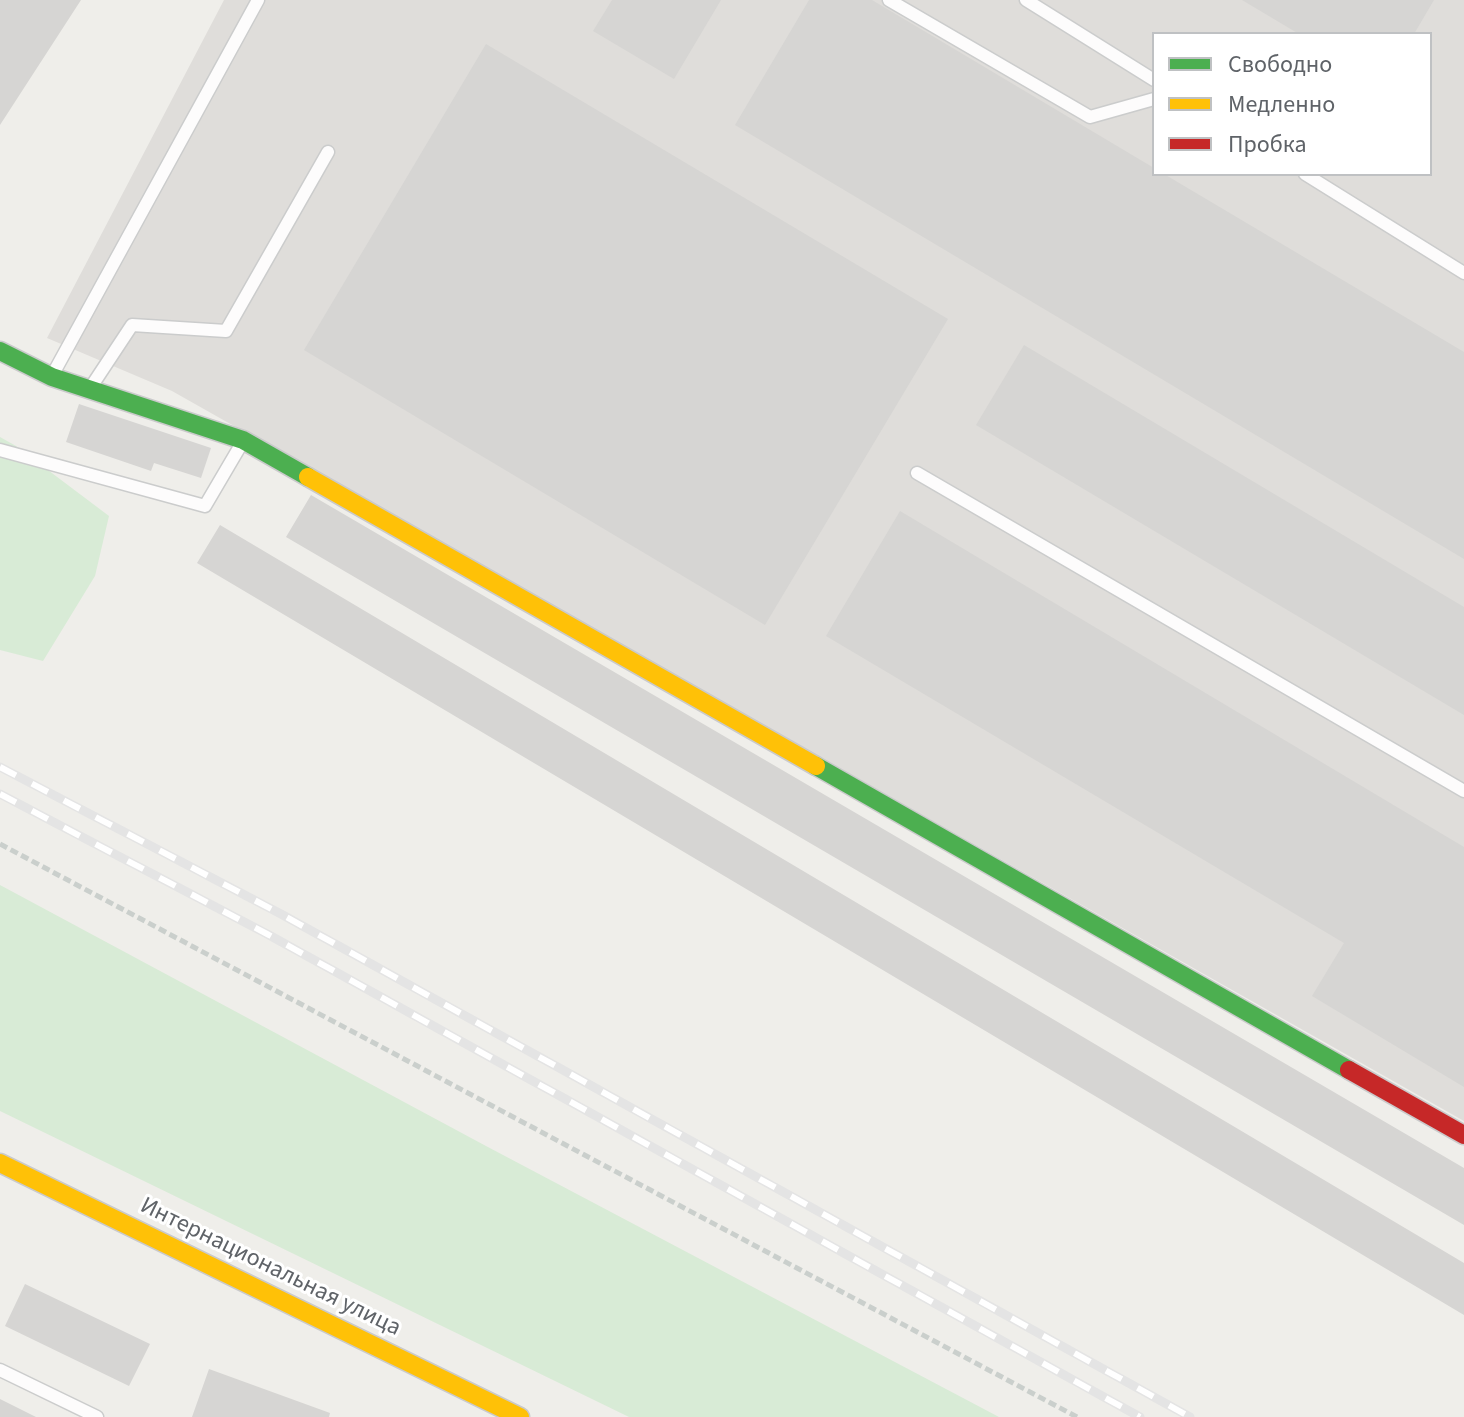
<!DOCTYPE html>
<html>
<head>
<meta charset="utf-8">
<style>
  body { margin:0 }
  #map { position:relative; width:1464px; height:1417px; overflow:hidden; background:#efeeea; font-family:"Source Sans 3",sans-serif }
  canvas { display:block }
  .legend { position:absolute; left:1152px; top:32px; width:280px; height:144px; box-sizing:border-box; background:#fff; border:2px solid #bfc1c3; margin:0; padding:10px 14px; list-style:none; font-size:24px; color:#5f6368 }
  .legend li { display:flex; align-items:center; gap:16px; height:40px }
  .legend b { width:40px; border:2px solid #bfc1c3 }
</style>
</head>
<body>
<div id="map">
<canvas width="1464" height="1417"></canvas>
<ul class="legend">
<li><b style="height:10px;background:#4caf50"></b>Свободно</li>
<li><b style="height:10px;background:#ffc107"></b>Медленно</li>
<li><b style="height:10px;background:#c62828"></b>Пробка</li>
</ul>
</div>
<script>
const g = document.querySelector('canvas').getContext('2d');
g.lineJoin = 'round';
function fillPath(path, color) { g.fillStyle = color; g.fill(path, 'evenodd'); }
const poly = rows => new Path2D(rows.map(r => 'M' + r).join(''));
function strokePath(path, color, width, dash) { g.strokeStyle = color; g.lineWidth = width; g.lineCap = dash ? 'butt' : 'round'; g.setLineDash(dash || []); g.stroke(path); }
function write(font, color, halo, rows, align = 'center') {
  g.font = font + ' "Source Sans 3",sans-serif'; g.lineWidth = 6; g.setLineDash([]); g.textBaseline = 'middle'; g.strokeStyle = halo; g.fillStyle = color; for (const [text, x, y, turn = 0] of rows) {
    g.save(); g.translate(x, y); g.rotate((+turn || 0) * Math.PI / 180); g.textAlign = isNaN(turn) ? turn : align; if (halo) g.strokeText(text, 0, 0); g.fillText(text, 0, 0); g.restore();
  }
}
const industrial = poly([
  [224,0,1464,0,1464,1121,172,391,47,338],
  [1154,34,1430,34,1430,174,1154,174]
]);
const green = poly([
  [0,437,16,446,109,516,95,576,43,661,0,650],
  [0,885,486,1146,999,1417,629,1417,0,1111]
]);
const building = poly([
  [0,0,81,0,0,125],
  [612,0,721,0,674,79,593,31],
  [809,0,872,0,1154,168,1154,174,1164,174,1464,352,1464,559,735,125],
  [1242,0,1434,0,1414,34,1299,34],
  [486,44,948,319,765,625,304,350],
  [1024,345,1464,607,1464,715,976,425],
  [79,404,211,448,201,478,154,463,151,471,66,442],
  [311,495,1464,1168,1464,1225,286,537],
  [900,511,1464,847,1464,1087,1312,996,1344,943,826,636],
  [220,525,1464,1263,1464,1315,197,563],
  [25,1284,150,1344,129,1386,5,1326],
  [209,1369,330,1413,329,1417,192,1417],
  [0,1399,36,1417,0,1417]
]);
const path = poly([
  [0,844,1077,1417]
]);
const lane = poly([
  [889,0,1090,117,1154,99],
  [1026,0,1154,80],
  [1305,174,1464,273],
  [53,374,258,0],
  [91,387,132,325,226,331,328,152],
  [0,450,205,506,242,443],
  [917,473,1464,791],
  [0,1370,97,1417]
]);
const fast = poly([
  [0,351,52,377,243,440,308,477],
  [816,766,1349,1070]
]);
const slow = poly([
  [308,477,816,766],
  [0,1163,520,1417]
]);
const jam = poly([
  [1349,1070,1464,1135]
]);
const rail = poly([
  [0,767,281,914,1190,1417],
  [0,794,269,935,1140,1417]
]);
const streetNames = [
  ["Интернациональная улица",270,1268,26]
];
fillPath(industrial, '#dfddda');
fillPath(green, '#d8ebd6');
fillPath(building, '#d6d5d3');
strokePath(lane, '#cbcccc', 15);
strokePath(fast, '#cacacb', 21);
strokePath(slow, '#cacacb', 21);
strokePath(jam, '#cacacb', 21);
strokePath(path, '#cacfcc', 5, [8, 4]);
strokePath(lane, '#fdfcfc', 12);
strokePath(fast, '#4caf50', 18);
strokePath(slow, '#ffc107', 18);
strokePath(jam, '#c62828', 18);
strokePath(rail, '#e4e4e4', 9);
strokePath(rail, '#fff', 6, [18]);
write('24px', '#5f6368', '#fff', streetNames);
</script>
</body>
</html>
